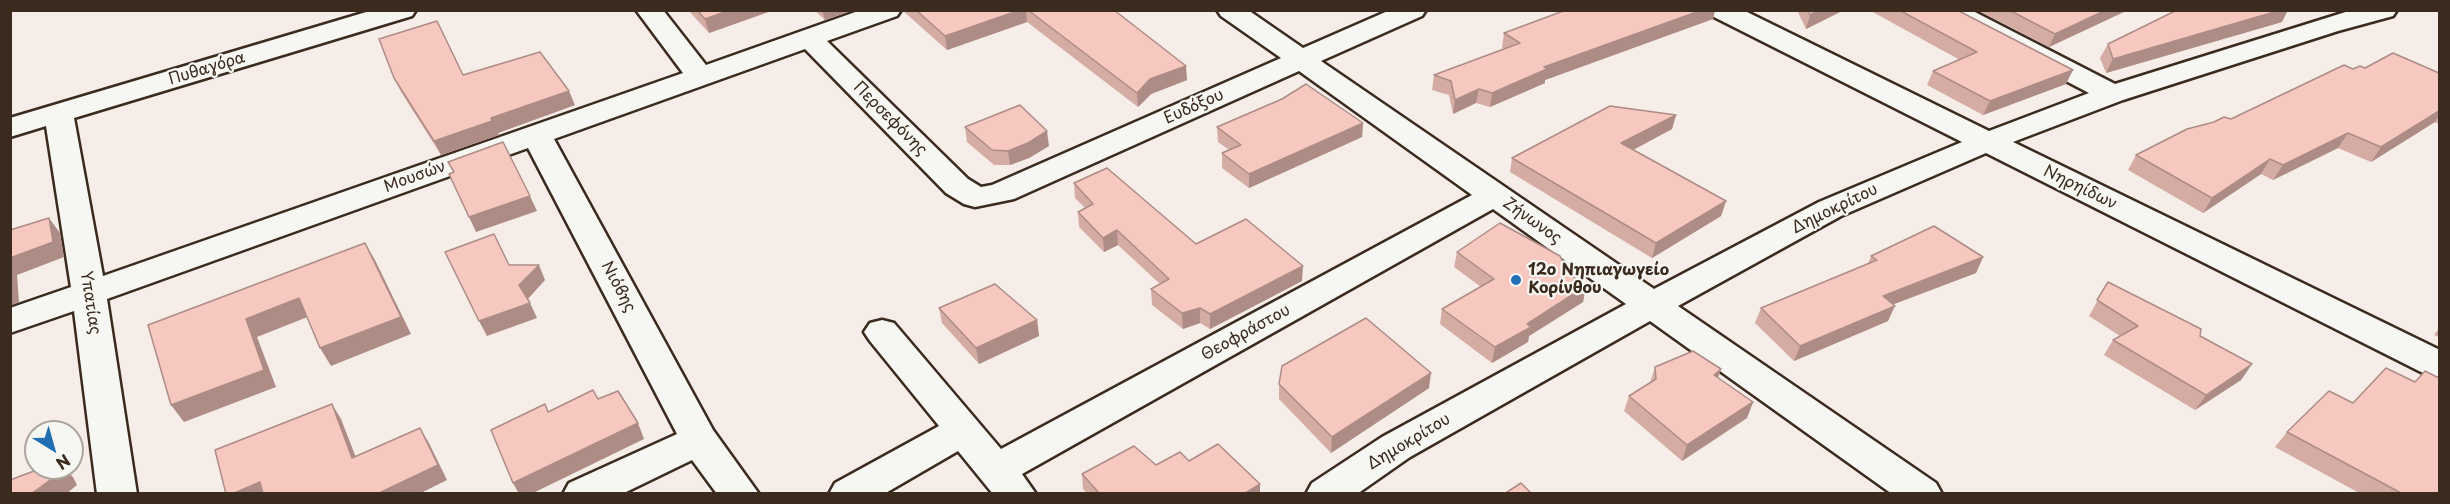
<!DOCTYPE html>
<html>
<head>
<meta charset="utf-8">
<style>
  body { margin:0 }
  #map { position:relative; width:2450px; height:504px; overflow:hidden; background:#f6ede8; font-family:"Playpen Sans",sans-serif }
  canvas { display:block }
  .frame { position:absolute; inset:0; border:12px solid #3b2a1e; pointer-events:none }
  .north { position:absolute; left:24px; top:420px; width:60px; height:60px; box-sizing:border-box; background:#f6f6f2; border:2px solid #aba49d; border-radius:50%; rotate:143deg; font-size:16px; font-weight:700; line-height:24px; text-align:center; color:#3b2a1e }
  .north::after { content:''; display:block; margin:auto; width:21px; height:27px; background:#1f6fb2; clip-path:polygon(50% 0,100% 100%,50% 72%,0 100%) }
</style>
</head>
<body>
<div id="map">
<canvas width="2450" height="504"></canvas>
<div class="frame"></div>
<div class="north">N</div>
</div>
<script>
const g = document.querySelector('canvas').getContext('2d');
g.lineJoin = 'round';
const poly = rows => new Path2D(rows.map(r => 'M' + r).join(''));
function strokePath(path, color, width, dash) { g.strokeStyle = color; g.lineWidth = width; g.lineCap = dash ? 'butt' : 'round'; g.setLineDash(dash || []); g.stroke(path); }
function fillPath(path, color) { g.fillStyle = color; g.fill(path, 'evenodd'); }
function write(font, color, halo, rows, align = 'center') {
  g.font = font + ' "Playpen Sans",sans-serif'; g.lineWidth = 4.5; g.setLineDash([]); g.textBaseline = 'middle'; g.strokeStyle = halo; g.fillStyle = color; for (const [text, x, y, turn = 0] of rows) {
    g.save(); g.translate(x, y); g.rotate((+turn || 0) * Math.PI / 180); g.textAlign = isNaN(turn) ? turn : align; if (halo) g.strokeText(text, 0, 0); g.fillText(text, 0, 0); g.restore();
  }
}
const minor = poly([
  [373,10,416,10,412,16,74,118,103,276,683,73,636,10,663,10,706,65,861,10,901,10,897,16,827,41,968,179,981,187,992,185,1281,58,1221,16,1217,10,1248,10,1303,48,1390,10,1426,10,1422,16,1321,61,1654,289,1819,202,1962,142,1712,16,1708,10,1743,10,1989,131,2089,93,1941,16,1937,10,1971,10,2115,84,2352,10,2397,10,2393,16,2338,31,2123,100,2013,142,2440,350,2440,379,2427,375,1986,153,1841,216,1678,306,1936,483,1942,494,1892,494,1650,321,1410,457,1357,494,1306,494,1312,483,1382,437,1626,304,1493,209,1022,474,1036,494,993,494,958,451,884,494,829,494,835,483,939,426,870,341,864,332,870,323,882,320,894,323,1001,449,1472,195,1299,71,1014,199,975,207,964,204,946,193,805,49,554,139,713,430,759,494,717,494,692,460,622,494,563,494,569,483,677,434,528,148,107,299,137,494,97,494,74,311,10,333,10,308,71,287,46,126,10,137,10,118,373,10]
]);
const wall = poly([
  [688,10,774,10,709,33],
  [814,10,853,10,825,20],
  [902,10,1114,10,1187,80,1151,94,1138,107,1027,22,947,50],
  [1566,10,1715,10,1713,19,1545,80,1545,83,1490,107,1476,103,1453,114,1449,95,1432,90,1434,75,1504,49,1502,47,1504,33],
  [1797,10,1844,10,1806,29],
  [1869,10,1957,10,2066,84,1983,115,1927,85,1933,71,1960,60],
  [1977,10,2128,10,2049,47],
  [2282,22,2106,73,2100,58,2108,44],
  [2365,68,2439,73,2439,124,2435,122,2371,162,2338,148,2273,180,2261,174,2203,213,2128,170,2136,155,2231,119,2353,69],
  [463,75,575,105,498,133,499,135,441,155,401,92,394,78],
  [1676,115,1672,129,1633,150,1726,201,1721,216,1652,258,1510,172,1512,158],
  [1363,123,1362,137,1249,188,1222,168,1222,153,1229,150,1218,142,1217,127],
  [965,127,1049,146,1029,158,1010,165,994,165,967,142],
  [1074,183,1196,244,1302,281,1210,329,1200,323,1183,329,1152,305,1151,289,1160,284,1118,245,1104,252,1079,227,1078,212,1085,208,1075,198],
  [1457,252,1568,273,1586,286,1583,302,1529,336,1528,342,1492,363,1440,324,1442,309,1481,287,1454,267],
  [1871,256,1983,257,1976,273,1893,304,1888,321,1794,361,1755,323,1761,308,1868,264],
  [2108,282,2200,336,2252,364,2241,380,2195,410,2104,355,2113,340,2120,336,2089,316],
  [939,308,1037,320,1039,336,979,364,942,323],
  [2439,328,2439,337,2434,335],
  [1655,367,1718,378,1753,402,1747,418,1682,461,1624,411,1629,396,1650,383],
  [1279,384,1429,388,1331,453,1279,399],
  [2287,432,2439,494,2361,494,2275,447],
  [1189,461,1260,494,1088,494,1083,489,1082,474]
]);
const shadedWall = poly([
  [730,10,774,10,709,33,705,19],
  [822,10,853,10,825,20],
  [1020,10,1026,10,1027,22,947,50,945,36],
  [1702,10,1715,10,1713,19,1545,80,1545,83,1490,107,1492,93,1544,67],
  [1819,10,1844,10,1806,29,1810,15],
  [2106,10,2128,10,2049,47,2055,34],
  [2281,10,2288,10,2282,22,2106,73,2113,59],
  [1186,66,1187,80,1151,94,1138,107,1137,93,1150,79],
  [2073,70,2066,84,1983,115,1990,101],
  [1479,89,1476,103,1453,114,1455,100],
  [569,91,575,105,498,133,499,135,441,155,434,141,491,118],
  [2439,111,2439,115,2435,122,2371,162,2381,147],
  [1676,115,1672,129,1618,158,1621,143],
  [1363,123,1362,137,1249,188,1249,174],
  [1047,131,1049,146,1029,158,1010,165,1008,151],
  [2348,133,2338,148,2273,180,2283,165],
  [2270,159,2261,174,2203,213,2212,198],
  [530,196,537,211,476,232,469,217],
  [1726,201,1721,216,1652,258,1656,243],
  [49,218,60,233,64,257,17,275,19,302,10,306,10,258],
  [1117,230,1118,245,1104,252,1103,238],
  [365,243,375,260,411,334,331,366,320,348],
  [1983,257,1976,273,1876,311,1883,296],
  [539,265,545,280,527,300,519,285],
  [1303,266,1302,281,1210,329,1210,314],
  [1586,286,1583,302,1529,336,1528,342,1492,363,1495,347,1527,324],
  [299,298,310,316,257,337,276,387,184,422,171,405,246,319],
  [530,303,537,318,487,336,479,321],
  [1895,306,1888,321,1794,361,1800,346],
  [1200,308,1200,323,1183,329,1182,313],
  [1037,320,1039,336,979,364,976,348],
  [2252,364,2241,380,2195,410,2206,395],
  [1721,369,1716,384,1714,375],
  [1431,373,1429,388,1331,453,1332,437],
  [1753,402,1747,418,1682,461,1687,445],
  [332,404,341,419,362,473,352,458],
  [638,423,644,439,531,494,519,494,513,483],
  [420,428,429,443,447,480,419,494,377,494],
  [63,468,65,468,73,477,77,485,66,494,31,494],
  [260,482,268,494,232,494],
  [1260,484,1260,494,1244,494]
]);
const building = poly([
  [697,10,730,10,705,19,697,10],
  [916,10,1020,10,945,36,916,10],
  [1028,10,1114,10,1186,66,1150,79,1137,93,1028,10],
  [1566,10,1702,10,1544,67,1547,69,1492,93,1479,89,1455,100,1451,81,1434,75,1520,43,1504,33,1566,10],
  [1808,10,1819,10,1810,15,1808,10],
  [1899,10,1957,10,2073,70,1990,101,1933,71,1977,52,1899,10],
  [2009,10,2106,10,2055,34,2009,10],
  [2177,10,2281,10,2113,59,2108,44,2177,10],
  [437,21,463,75,540,52,569,91,491,118,492,121,434,141,394,78,379,39,437,21],
  [2393,53,2439,73,2439,111,2381,147,2348,133,2283,165,2270,159,2212,198,2136,155,2187,129,2214,122,2224,117,2231,119,2344,65,2353,69,2360,66,2365,68,2393,53],
  [1306,84,1363,123,1249,174,1222,153,1241,145,1217,127,1282,99,1306,84],
  [1020,105,1047,131,1028,143,1008,151,992,150,965,127,1020,105],
  [1610,106,1676,115,1621,143,1726,201,1656,243,1512,158,1610,106],
  [503,142,530,196,469,217,449,174,454,172,448,162,503,142],
  [1107,168,1196,244,1246,219,1303,266,1210,314,1200,308,1182,313,1151,289,1169,279,1117,230,1103,238,1078,212,1093,204,1074,183,1107,168],
  [49,218,53,242,10,258,10,230,49,218],
  [1500,223,1560,256,1568,273,1586,286,1527,324,1531,327,1495,347,1442,309,1494,279,1457,252,1500,223],
  [1934,226,1983,257,1883,296,1895,306,1800,346,1761,308,1877,260,1871,256,1934,226],
  [494,234,509,265,539,265,519,285,530,303,479,321,445,252,494,234],
  [365,243,401,317,320,348,299,298,246,319,264,370,171,405,148,325,365,243],
  [2108,282,2201,329,2200,336,2252,364,2206,395,2113,340,2138,326,2097,300,2108,282],
  [995,284,1037,320,976,348,939,308,995,284],
  [1366,318,1431,373,1332,437,1279,384,1282,366,1366,318],
  [1693,351,1721,369,1714,375,1753,402,1687,445,1629,396,1656,379,1655,367,1693,351],
  [2386,368,2415,382,2425,371,2439,378,2439,494,2403,494,2287,432,2329,391,2353,403,2386,368],
  [593,390,598,399,618,391,638,423,513,483,491,430,545,404,548,412,593,390],
  [332,404,352,458,420,428,438,465,377,494,263,494,260,482,232,494,226,494,215,450,332,404],
  [1218,444,1260,484,1244,494,1100,494,1082,474,1134,446,1156,465,1180,452,1189,461,1218,444],
  [42,468,63,468,64,470,31,494,10,494,10,480,42,468],
  [1521,483,1532,494,1504,494,1521,483]
]);
const markers = [
  [1516,280,6,"#1f6fb2"]
];
const streetNames = [
  ["Πυθαγόρα",207,69,-17],
  ["Ευδόξου",1194,107,-24],
  ["Περσεφόνης",890,119,45],
  ["Μουσών",415,177,-20],
  ["Νηρηίδων",2080,188,26],
  ["Δημοκρίτου",1835,209,-26],
  ["Ζήνωνος",1532,221,35],
  ["Νιόβης",618,287,62],
  ["Υπατίας",90,303,81],
  ["Θεοφράστου",1246,333,-29],
  ["Δημοκρίτου",1409,442,-31]
];
const poiNames = [
  ["12ο Νηπιαγωγείο",1528,271],
  ["Κορίνθου",1528,289]
];
strokePath(minor, '#3b2a1e', 5);
fillPath(minor, '#f6f6f2');
fillPath(wall, '#d4aca4');
fillPath(shadedWall, '#ad8c86');
fillPath(building, '#f7c8bf');
strokePath(building, '#ad8c86', 1.5);
for (const [x, y, r, color] of markers) { const dot = new Path2D(); dot.arc(x, y, r, 0, 2 * Math.PI); g.fillStyle = color; g.fill(dot); strokePath(dot, '#f6f6f2', 2); }
write('16px', '#3b2a1e', '#f6f6f2', streetNames);
write('bold 16px', '#3b2a1e', '#f6f6f2', poiNames, 'left');
</script>
</body>
</html>
